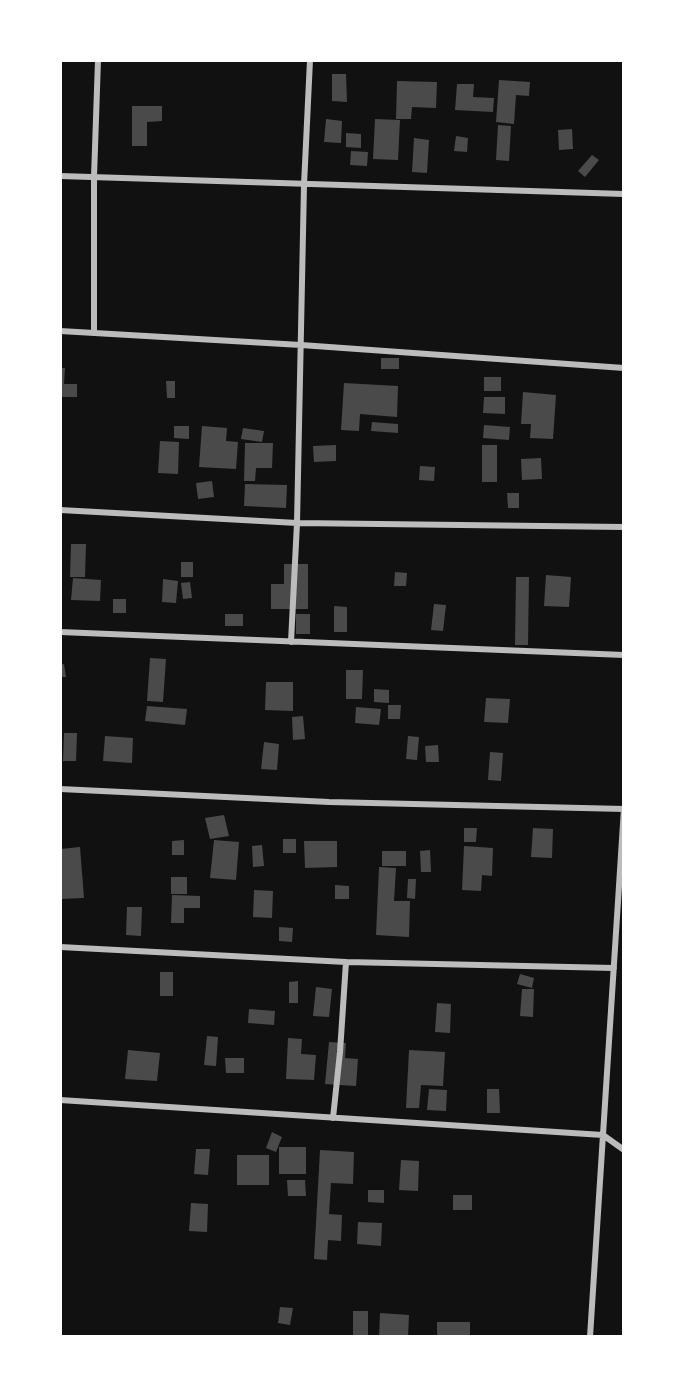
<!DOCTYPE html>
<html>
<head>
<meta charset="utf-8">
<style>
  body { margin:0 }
  #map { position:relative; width:684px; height:1397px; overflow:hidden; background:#111; font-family:"Public Sans",sans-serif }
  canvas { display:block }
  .frame { position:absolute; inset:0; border:62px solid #fff; pointer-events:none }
</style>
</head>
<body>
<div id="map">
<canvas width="684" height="1397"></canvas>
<div class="frame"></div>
</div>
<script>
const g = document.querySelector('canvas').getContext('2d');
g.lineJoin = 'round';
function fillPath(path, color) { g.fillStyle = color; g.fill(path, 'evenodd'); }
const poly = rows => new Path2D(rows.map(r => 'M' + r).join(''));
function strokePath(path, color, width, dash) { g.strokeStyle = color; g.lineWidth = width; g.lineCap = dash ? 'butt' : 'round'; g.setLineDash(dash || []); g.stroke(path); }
const building = poly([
  [332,74,346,74,347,102,332,101],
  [499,80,530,82,529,96,516,95,514,124,496,122],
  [397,81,437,82,436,108,412,107,411,119,396,119],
  [457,84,474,84,473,97,494,98,493,112,455,110],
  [132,106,162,106,162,121,147,122,147,146,132,146],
  [326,119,342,121,341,143,324,142],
  [375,119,400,120,398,160,373,159],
  [498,125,511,126,509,161,496,160],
  [572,129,573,149,559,150,558,130],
  [346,133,361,134,361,148,346,147],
  [456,136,468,138,467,152,454,151],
  [414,138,429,140,427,173,412,172],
  [351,151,368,152,367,166,350,165],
  [592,155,599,160,585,177,578,171],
  [381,358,399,358,399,369,381,369],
  [60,368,65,368,64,384,77,384,77,397,60,397],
  [484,377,501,377,501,391,484,391],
  [166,381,175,381,175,398,167,398],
  [344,383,398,386,397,417,360,414,359,431,341,430],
  [523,392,556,395,553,439,530,438,531,424,521,424],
  [484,397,505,397,505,414,483,413],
  [372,422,398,424,398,433,371,431],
  [484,425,510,427,509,440,483,438],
  [174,426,189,426,189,439,174,438],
  [202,426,227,428,226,441,238,442,236,469,199,467],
  [243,428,264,431,262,442,241,439],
  [160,441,179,442,178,474,158,473],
  [245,443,273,443,272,468,256,468,255,481,244,481],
  [336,445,336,461,314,462,313,446],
  [482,445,497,445,497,482,482,482],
  [541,458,542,479,522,480,521,459],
  [420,466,435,467,434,481,419,480],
  [212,481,214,497,198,499,196,483],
  [245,484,287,485,286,508,244,506],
  [507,493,519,493,519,508,508,508],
  [71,544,86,544,85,577,70,577],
  [181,562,193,562,193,577,181,577],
  [284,564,308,564,308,609,271,609,271,584,284,584],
  [395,572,407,573,406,586,394,586],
  [546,575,571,577,569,607,544,606],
  [516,577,529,577,528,645,515,645],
  [73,578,101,580,100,601,71,600],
  [163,579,178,581,176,603,162,602],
  [190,582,192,598,183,599,181,583],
  [113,599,126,599,126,613,113,613],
  [434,604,446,605,443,631,431,630],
  [334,606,347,607,347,632,334,632],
  [225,614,243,614,243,626,225,626],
  [296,614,310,614,310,634,296,634],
  [150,658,166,659,163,702,147,701],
  [64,664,66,677,60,677,60,665],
  [346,670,363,670,362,699,346,699],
  [266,682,293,682,293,711,265,710],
  [374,689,389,690,389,703,374,702],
  [486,698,510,699,508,723,484,722],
  [388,705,401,705,400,719,388,719],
  [147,706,187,709,185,725,145,721],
  [356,707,381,709,379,725,355,723],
  [303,716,305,739,293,740,292,717],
  [64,733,77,733,76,761,63,761],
  [105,736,133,738,132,763,103,761],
  [408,736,419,737,417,760,406,759],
  [264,742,279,744,277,770,261,769],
  [438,745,439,762,426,762,425,746],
  [490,752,503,753,501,781,488,780],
  [224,815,229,836,210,839,205,818],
  [464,828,477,828,476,842,464,842],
  [533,828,553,829,552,858,531,857],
  [283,839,296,839,296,853,283,853],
  [184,840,184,855,172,855,172,841],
  [214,840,239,842,236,880,210,878],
  [304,841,337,841,337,867,305,868],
  [262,845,264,866,253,867,252,846],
  [464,846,493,848,492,876,482,875,481,891,462,890],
  [80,847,84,898,60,899,60,849],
  [430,850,431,872,421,872,420,851],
  [382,851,406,851,406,866,382,866],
  [379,867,396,868,394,901,410,901,409,937,376,935],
  [171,877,187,877,187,894,171,894],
  [408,879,416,879,415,899,407,898],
  [335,885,349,886,349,899,335,899],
  [254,890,273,891,272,918,253,917],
  [172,895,200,896,200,908,184,908,184,923,171,923],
  [127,907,142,907,141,936,126,935],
  [279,927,293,928,292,942,279,941],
  [160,972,173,972,173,996,160,996],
  [520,974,534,978,532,988,517,984],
  [298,981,298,1003,289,1003,289,982],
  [316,987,332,989,329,1017,313,1016],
  [522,989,534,989,533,1017,520,1016],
  [437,1003,451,1004,450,1033,435,1032],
  [249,1009,275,1011,274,1025,248,1023],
  [207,1036,218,1037,216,1066,204,1065],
  [288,1038,302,1039,301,1054,316,1055,314,1080,286,1079],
  [329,1042,346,1043,345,1058,358,1059,356,1086,325,1084],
  [128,1050,160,1053,157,1081,125,1079],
  [409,1050,445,1052,443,1086,421,1085,419,1108,406,1108],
  [225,1058,244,1058,244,1073,226,1073],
  [429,1089,447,1090,446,1111,427,1110],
  [487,1089,499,1089,500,1113,487,1113],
  [272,1132,282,1137,276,1152,266,1148],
  [279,1147,306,1147,306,1174,279,1174],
  [196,1149,210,1149,208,1175,194,1174],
  [320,1150,354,1152,353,1184,331,1183,329,1214,342,1215,341,1241,328,1240,327,1260,314,1259],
  [237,1155,269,1155,269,1185,237,1185],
  [401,1160,419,1161,418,1191,399,1190],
  [287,1180,305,1180,306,1196,288,1196],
  [368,1190,384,1190,384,1203,368,1202],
  [453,1195,472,1195,472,1210,453,1210],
  [191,1203,208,1204,207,1232,189,1231],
  [358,1222,382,1223,381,1246,357,1244],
  [280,1307,293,1308,290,1325,278,1323],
  [353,1311,368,1311,368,1337,353,1337],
  [380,1313,409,1315,408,1337,379,1337],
  [437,1322,470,1322,470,1337,437,1337]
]);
const minor = poly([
  [60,176,624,194],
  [60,331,301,345,624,368],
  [94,332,94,177,98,60],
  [60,510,297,523,624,527],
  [60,632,624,655],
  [291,642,297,523,304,185,310,60],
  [60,789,329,802,624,809],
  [60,947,346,962,614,968],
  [60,1100,603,1135,624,1150],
  [333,1118,340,1052,346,962],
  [590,1337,624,808]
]);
fillPath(building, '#4a4a4a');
strokePath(minor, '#bcbcbc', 6);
</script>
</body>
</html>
